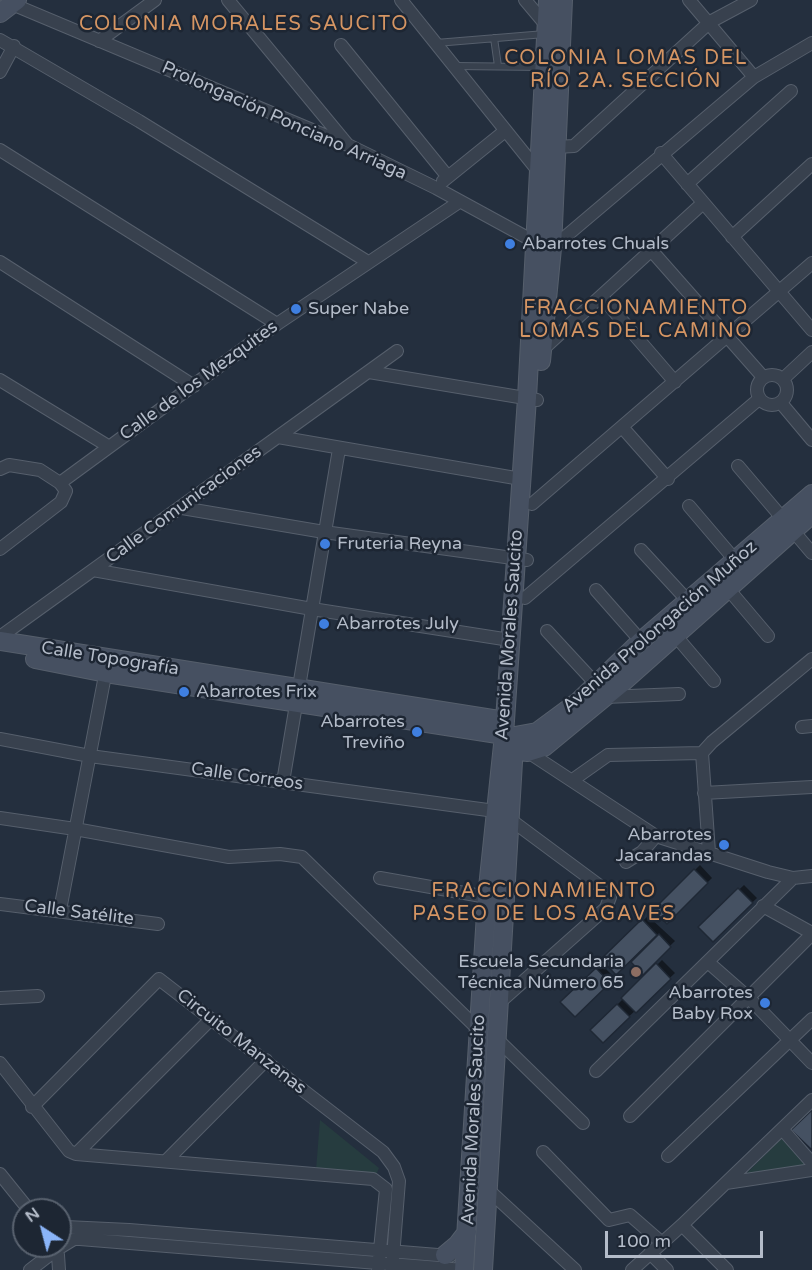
<!DOCTYPE html>
<html>
<head>
<meta charset="utf-8">
<style>
  body { margin:0 }
  #map { position:relative; width:812px; height:1270px; overflow:hidden; background:#242f3e; font-family:"Varela Round",sans-serif }
  canvas { display:block }
  .north { position:absolute; left:12px; top:1198px; width:60px; height:60px; box-sizing:border-box; background:#1d2633; border:2px solid #59626f; border-radius:50%; rotate:324deg; font-size:16px; font-weight:700; line-height:24px; text-align:center; color:#b4bcc9 }
  .north::after { content:''; display:block; margin:auto; width:21px; height:27px; background:#8ab4f8; clip-path:polygon(50% 0,100% 100%,50% 72%,0 100%) }
  .scale { position:absolute; left:605px; top:1231px; width:158px; height:27px; box-sizing:border-box; border:3px solid #b4bcc9; border-top:0; padding-left:8px; font-size:18px; line-height:21px; white-space:nowrap; color:#b4bcc9; -webkit-text-stroke:4px #1d2633; paint-order:stroke }
</style>
</head>
<body>
<div id="map">
<canvas width="812" height="1270"></canvas>
<div class="north">N</div>
<div class="scale">100 m</div>
</div>
<script>
const g = document.querySelector('canvas').getContext('2d');
g.lineJoin = 'round';
function fillPath(path, color) { g.fillStyle = color; g.fill(path, 'evenodd'); }
const poly = rows => new Path2D(rows.map(r => 'M' + r).join(''));
function strokePath(path, color, width, dash) { g.strokeStyle = color; g.lineWidth = width; g.lineCap = dash ? 'butt' : 'round'; g.setLineDash(dash || []); g.stroke(path); }
function write(font, color, halo, rows, align = 'center') {
  g.font = font + ' "Varela Round",sans-serif'; g.lineWidth = 5; g.setLineDash([]); g.textBaseline = 'middle'; g.strokeStyle = halo; g.fillStyle = color; for (const [text, x, y, turn = 0] of rows) {
    g.save(); g.translate(x, y); g.rotate((+turn || 0) * Math.PI / 180); g.textAlign = isNaN(turn) ? turn : align; if (halo) g.strokeText(text, 0, 0); g.fillText(text, 0, 0); g.restore();
  }
}
const green = poly([
  [320,1120,379,1168,376,1175,316,1170],
  [782,1138,809,1168,740,1180]
]);
const shadow = poly([
  [700,865,712,878,667,922,655,910],
  [744,885,757,898,713,940,700,927],
  [648,916,675,941,643,972,630,959,603,959],
  [662,960,675,973,603,1041,592,1030],
  [601,964,614,977,575,1015,562,1002]
]);
const building = poly([
  [694,869,708,883,667,924,653,910,694,869],
  [738,888,753,903,713,942,698,927,738,888],
  [642,919,657,935,616,975,601,959,642,919],
  [659,934,671,947,643,975,631,962,659,934],
  [656,963,671,979,636,1013,621,998,656,963],
  [596,968,610,983,575,1017,560,1002,596,968],
  [617,1004,630,1017,603,1043,590,1030,617,1004],
  [812,1110,812,1150,791,1130,812,1110]
]);
const lane = poly([
  [494,38,498,66],
  [436,43,545,34],
  [456,66,541,67]
]);
const street = poly([
  [228,0,347,144],
  [401,0,539,172],
  [525,0,546,25],
  [689,0,754,77],
  [13,1,12,4,348,145,436,188,535,242,552,248,754,77,812,43],
  [0,40,139,121,368,262],
  [99,41,155,0],
  [341,45,448,177],
  [0,72,14,46],
  [556,147,574,146,710,22,751,0],
  [0,150,277,324],
  [661,153,812,330],
  [443,181,505,131],
  [687,184,791,91],
  [732,237,812,164],
  [651,250,763,377],
  [0,262,194,386],
  [601,296,675,382],
  [542,350,703,203],
  [369,372,537,400],
  '757 390a15 15 0 1 1 30 0a15 15 0 1 1-30 0Z',
  [783,379,812,352],
  [0,380,108,446],
  [781,403,812,440],
  [622,427,668,479],
  [278,437,521,479],
  [738,466,812,553],
  [0,469,9,465,40,470,60,483,66,491,61,502,0,549],
  [60,483,277,324,459,202],
  [532,504,812,263],
  [689,506,735,560],
  [182,508,324,532,527,560],
  [641,550,688,601],
  [93,570,312,609,510,640],
  [724,584,768,636],
  [596,590,641,641],
  [525,598,759,399],
  [547,631,596,684],
  [675,635,714,681],
  [0,637,397,351],
  [605,697,679,694],
  [802,727,812,726],
  [0,739,90,756,495,811],
  [528,752,656,836,768,872,793,878,812,876],
  [702,753,712,742,812,659],
  [702,753,709,852],
  [574,779,608,755,702,753],
  [283,782,339,449],
  [704,793,812,787],
  [0,818,75,829,229,857,280,854,302,857,479,1030],
  [626,862,642,852,656,836],
  [380,878,487,897],
  [0,904,158,924],
  [763,906,812,933],
  [60,910,107,665],
  [709,963,750,999,812,1063],
  [0,998,38,996],
  [500,1002,606,908,610,897,604,889,511,820],
  [498,1040,583,1123],
  [0,1063,69,1151,76,1154,373,1179,386,1189,378,1270],
  [596,1071,793,878],
  [32,1107,159,979,383,1152,394,1167,399,1181,392,1270],
  [630,1116,812,934],
  [783,1130,812,1163],
  [543,1152,609,1220,630,1215,661,1242],
  [76,1154,211,1019],
  [668,1156,812,1019],
  [166,1161,266,1060],
  [0,1174,29,1210],
  [726,1183,812,1170],
  [484,1186,575,1270],
  [682,1225,727,1270],
  [60,1229,66,1227,129,1230,450,1256],
  [54,1246,58,1255,59,1270],
  [650,1253,667,1270],
  [30,1270,56,1250,74,1239,80,1239,464,1270],
  [632,1270,682,1225,812,1100]
]);
const secondary = poly([
  [0,13,17,0],
  [541,361,552,248,563,0],
  [0,641,505,721],
  [35,659,106,673,504,735],
  [515,736,537,732,579,701,641,641,812,494],
  [507,739,513,750,528,752,544,747,623,682,812,514],
  [445,1255,457,1245,467,1232],
  [464,1270,487,897,504,735,527,398,548,0],
  [483,1270,514,745]
]);
const markers = [
  [510,244,6,"#3f7fe0"],
  [296,309,6,"#3f7fe0"],
  [325,544,6,"#3f7fe0"],
  [324,624,6,"#3f7fe0"],
  [184,692,6,"#3f7fe0"],
  [417,732,6,"#3f7fe0"],
  [724,845,6,"#3f7fe0"],
  [636,972,6,"#8d6e63"],
  [765,1003,6,"#3f7fe0"]
];
const streetNames = [
  ["Prolongación Ponciano Arriaga",284,121,24],
  ["Calle de los Mezquites",199,381,-36],
  ["Calle Comunicaciones",184,505,-36],
  ["Avenida Prolongación Muñoz",660,627,-41],
  ["Avenida Morales Saucito",510,635,-86],
  ["Calle Topografía",110,659,9],
  ["Calle Correos",247,777,8],
  ["Calle Satélite",79,913,7],
  ["Circuito Manzanas",241,1042,38],
  ["Avenida Morales Saucito",474,1120,-87]
];
const poiNames = [
  ["Abarrotes Chuals",522,244],
  ["Super Nabe",308,309],
  ["Fruteria Reyna",337,544],
  ["Abarrotes July",336,624],
  ["Abarrotes Frix",196,692],
  ["Abarrotes",405,722,"right"],
  ["Treviño",405,743,"right"],
  ["Abarrotes",712,835,"right"],
  ["Jacarandas",712,856,"right"],
  ["Escuela Secundaria",624,962,"right"],
  ["Técnica Número 65",624,983,"right"],
  ["Abarrotes",753,993,"right"],
  ["Baby Rox",753,1014,"right"]
];
const neighbourhoodNames = [
  ["COLONIA MORALES SAUCITO",244,25],
  ["COLONIA LOMAS DEL",626,59],
  ["RÍO 2A. SECCIÓN",626,82],
  ["FRACCIONAMIENTO",636,309],
  ["LOMAS DEL CAMINO",636,332],
  ["FRACCIONAMIENTO",544,892],
  ["PASEO DE LOS AGAVES",544,915]
];
fillPath(green, '#263c3f');
fillPath(shadow, '#0007');
fillPath(building, '#455162');
strokePath(building, '#1f2835', 1.5);
strokePath(lane, '#565f6c', 8);
strokePath(street, '#565f6c', 14);
strokePath(secondary, '#565f6c', 20);
strokePath(lane, '#38414e', 6);
strokePath(street, '#38414e', 12);
strokePath(secondary, '#465061', 18);
for (const [x, y, r, color] of markers) { const dot = new Path2D(); dot.arc(x, y, r, 0, 2 * Math.PI); g.fillStyle = color; g.fill(dot); strokePath(dot, '#1d2633', 2); }
write('18px', '#b4bcc9', '#1d2633', streetNames);
write('18px', '#b4bcc9', '#1d2633', poiNames, 'left');
g.letterSpacing = '1.5px';
write('20px', '#d59563', '#1d2633', neighbourhoodNames);
g.letterSpacing = '0px';
</script>
</body>
</html>
